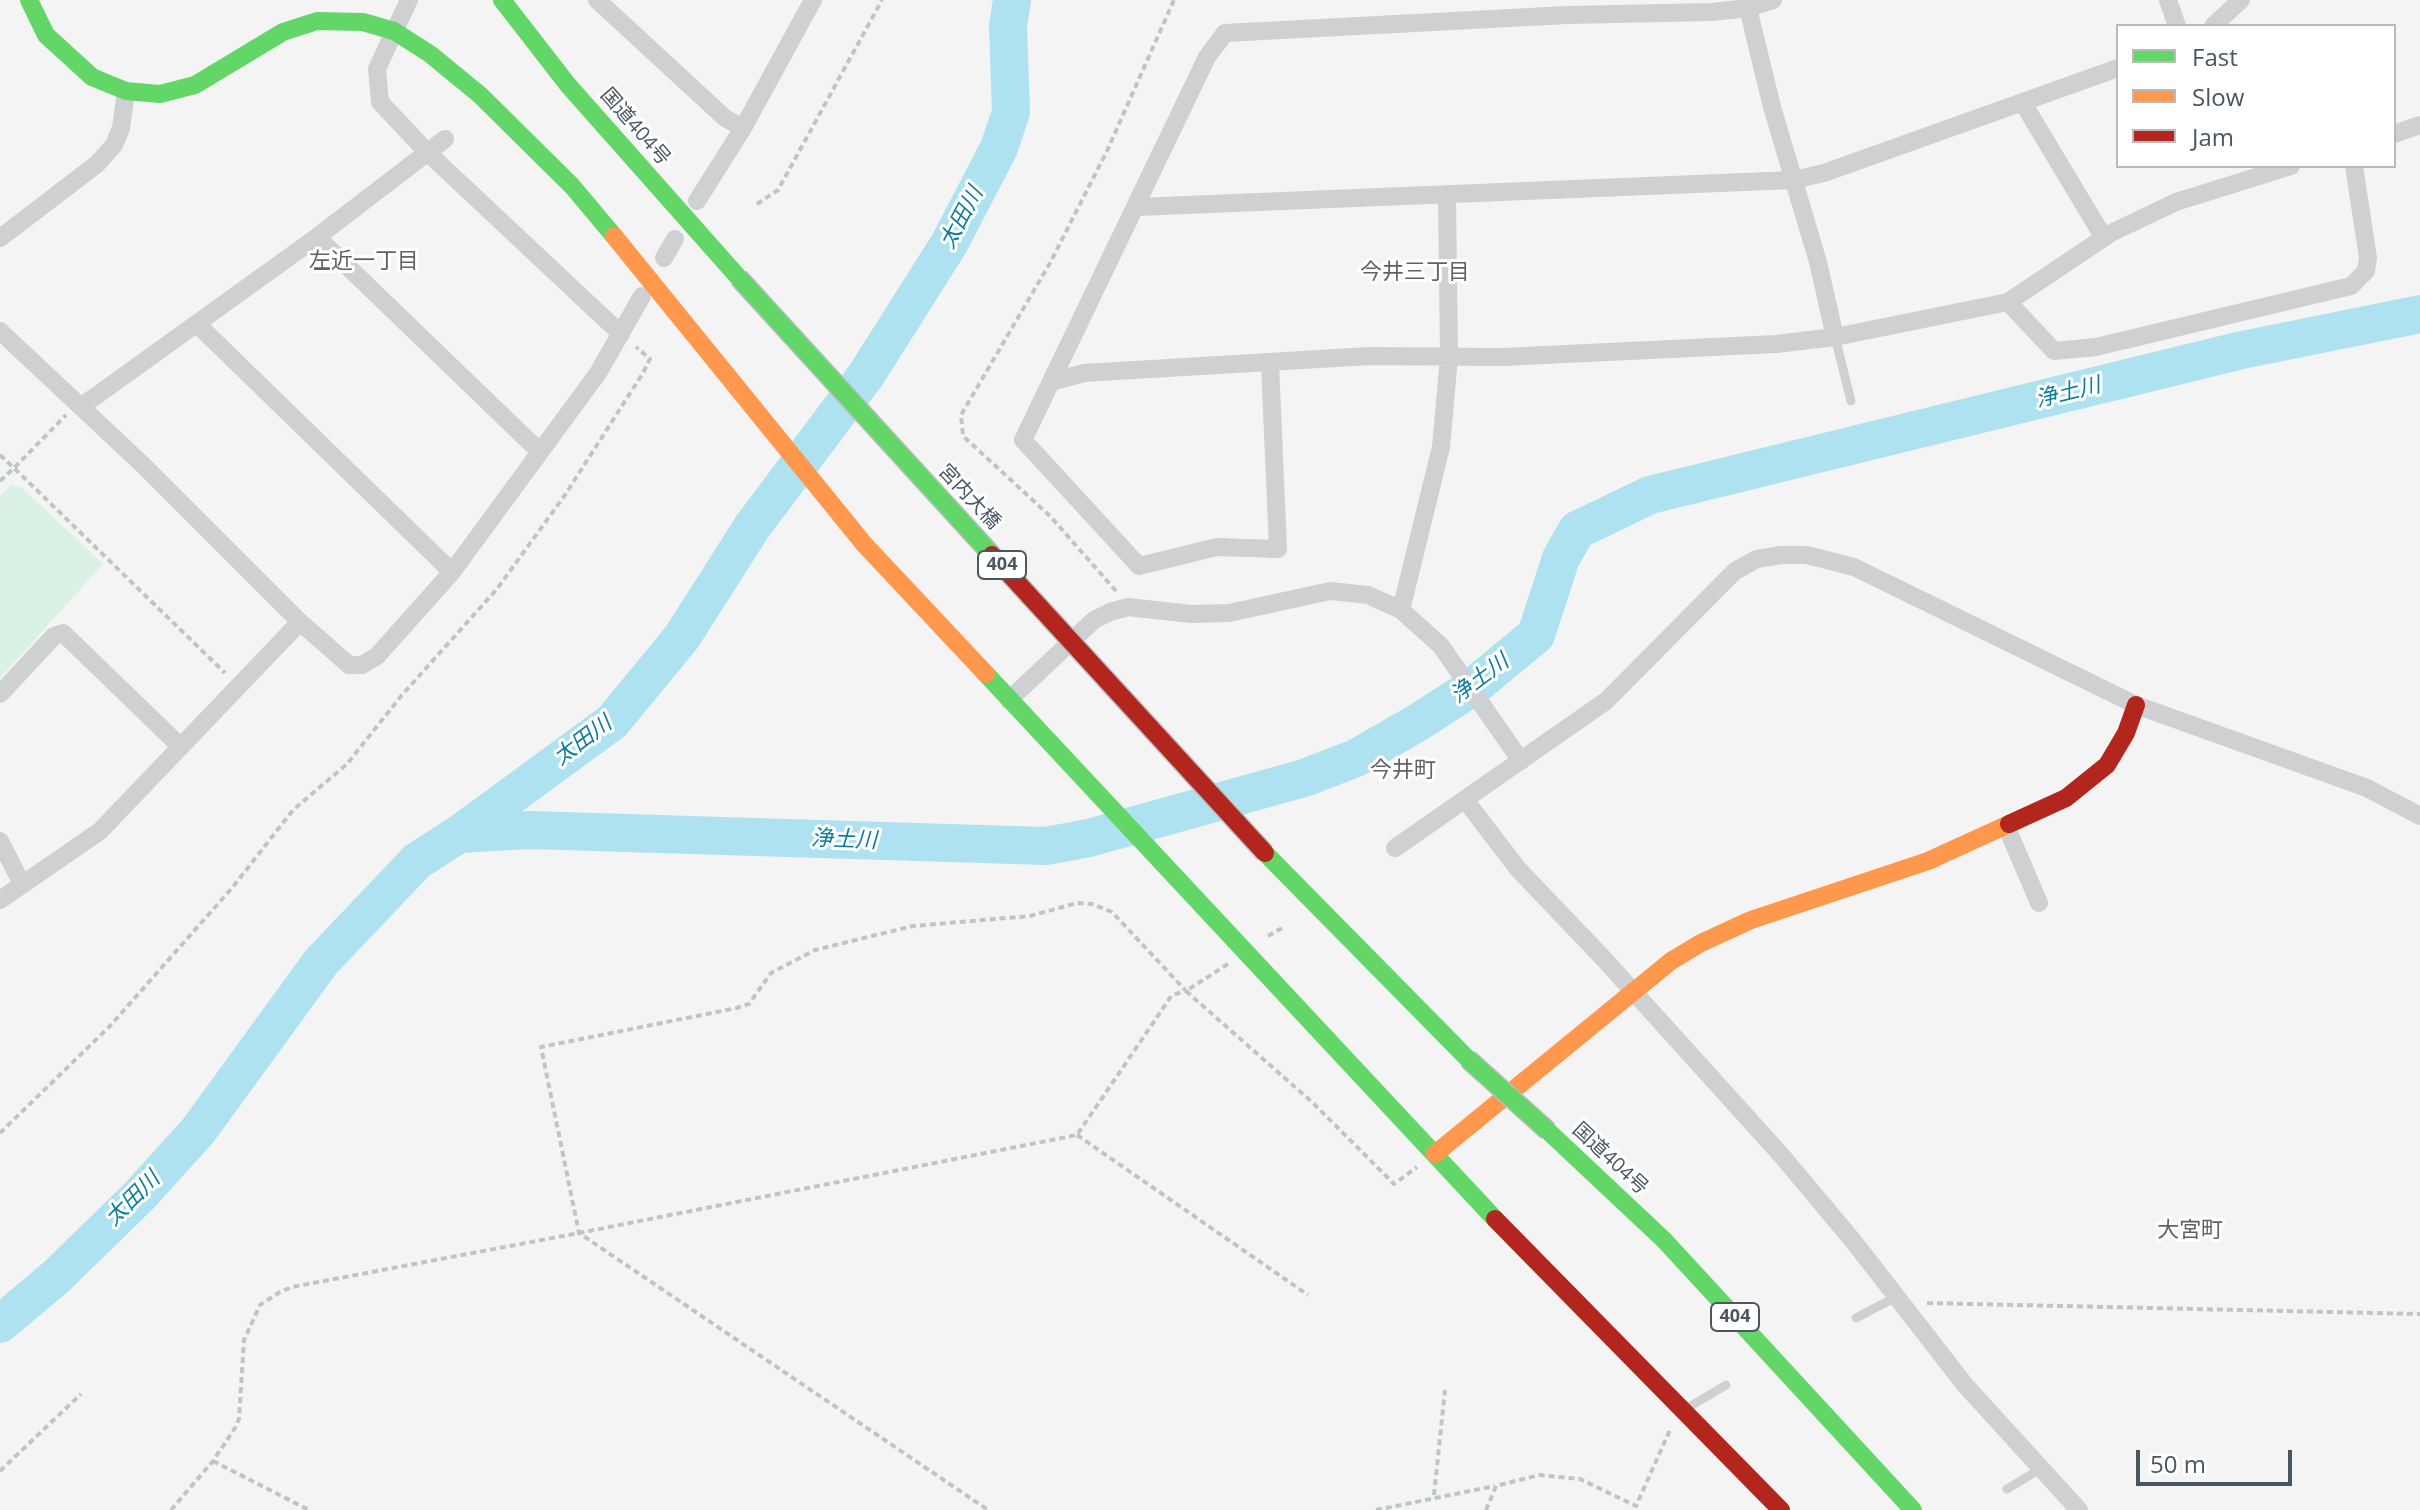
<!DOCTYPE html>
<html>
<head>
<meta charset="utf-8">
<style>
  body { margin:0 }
  #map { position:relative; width:2420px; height:1510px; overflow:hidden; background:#f4f4f4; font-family:"Open Sans",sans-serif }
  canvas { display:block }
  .legend { position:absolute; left:2116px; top:24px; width:280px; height:144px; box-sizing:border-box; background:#fff; border:2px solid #b7bbc0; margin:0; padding:10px 14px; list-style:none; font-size:24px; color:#4a5661 }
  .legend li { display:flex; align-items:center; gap:16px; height:40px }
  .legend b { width:40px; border:2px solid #b7bbc0 }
  .scale { position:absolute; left:2136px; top:1450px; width:156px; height:36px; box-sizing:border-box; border:4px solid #4a5661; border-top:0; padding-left:10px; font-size:24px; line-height:28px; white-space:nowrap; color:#4a5661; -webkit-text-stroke:6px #fff; paint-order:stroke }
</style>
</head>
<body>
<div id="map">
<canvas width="2420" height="1510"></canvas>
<ul class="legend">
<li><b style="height:10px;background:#63d668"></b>Fast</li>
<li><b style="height:10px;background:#ff974d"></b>Slow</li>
<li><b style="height:10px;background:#b3261e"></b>Jam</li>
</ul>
<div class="scale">50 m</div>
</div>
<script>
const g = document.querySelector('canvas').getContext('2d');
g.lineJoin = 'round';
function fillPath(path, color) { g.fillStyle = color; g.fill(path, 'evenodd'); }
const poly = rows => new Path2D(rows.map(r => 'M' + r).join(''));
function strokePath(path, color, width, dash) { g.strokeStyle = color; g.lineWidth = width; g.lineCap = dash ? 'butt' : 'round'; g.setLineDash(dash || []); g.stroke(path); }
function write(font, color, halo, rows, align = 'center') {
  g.font = font + ' "Open Sans","Noto Sans JP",sans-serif'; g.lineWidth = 6; g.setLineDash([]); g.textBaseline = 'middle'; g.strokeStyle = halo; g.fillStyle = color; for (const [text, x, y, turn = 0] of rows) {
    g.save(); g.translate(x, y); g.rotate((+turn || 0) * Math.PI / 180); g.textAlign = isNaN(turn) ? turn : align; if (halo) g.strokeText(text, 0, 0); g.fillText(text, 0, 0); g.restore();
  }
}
const green = poly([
  [11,485,21,487,103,564,0,678,0,497]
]);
const river = poly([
  [459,834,530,830,1046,846,1089,838,1304,778,1356,758,1417,723,1473,687,1536,635,1561,558,1577,530,1650,495,2242,350,2420,314],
  [0,1324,57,1276,139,1196,198,1131,321,962,417,861,459,834,612,722,682,637,752,527,866,375,949,244,999,148,1011,112,1008,26,1012,0]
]);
const path = poly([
  [757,204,778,190,882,0],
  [0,455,14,468,66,415],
  [0,481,14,468,225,673],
  [1116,591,1050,516,963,436,961,415,1050,263,1107,151,1174,0],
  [1268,936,1284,927],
  [1228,964,1186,991,1313,1103,1394,1184,1417,1167],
  [0,1133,110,1026,232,888,293,810,347,764,402,695,497,589,565,495,643,373,650,359,636,347],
  [1077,1135,1308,1295],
  [1927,1303,2420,1314],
  [213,1461,309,1510],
  [0,1471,81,1394],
  [1434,1495,1445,1390],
  [171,1510,213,1461,235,1428,239,1419,244,1340,260,1305,280,1292,292,1287,579,1233,1077,1135,1172,995,1186,991,1112,912,1092,904,1077,903,1030,916,913,926,815,950,771,973,749,1004,737,1008,541,1047,579,1233,988,1510],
  [1376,1510,1495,1486],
  [1486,1510,1496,1486,1539,1475,1580,1479,1636,1506,1670,1430]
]);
const lane = poly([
  [1835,337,1851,401],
  [1856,1318,1894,1298],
  [1684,1410,1726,1385],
  [2007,1489,2042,1468]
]);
const street = poly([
  [409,0,377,69,380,102,427,152,621,334],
  [597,0,725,118,743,128],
  [1746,0,1772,107,1818,262,1835,337],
  [2168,0,2177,26],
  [2213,26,2241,0],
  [2023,103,2104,238],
  [2394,134,2420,125],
  [697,201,743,128,813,0],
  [1137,207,1793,180,1824,173,2118,68],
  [317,237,540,452],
  [0,238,97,164,114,145,121,128,126,91],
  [664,258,675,239],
  [2008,302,2054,351,2096,347,2351,286,2366,271,2368,258,2354,166],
  [197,324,452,572],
  [0,331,143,465,300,622,349,665,362,665,377,656,452,572,598,373,642,296],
  [1270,364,1278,549,1217,547,1139,566,1023,440,1207,57,1225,33,1567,15,1712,12,1749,8,1773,0],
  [1054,381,1084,373,1369,356,1503,357,1776,344,1835,337,2008,302,2111,233,2176,202,2291,166],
  [82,406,317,237,445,139],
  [1401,610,1441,447,1449,357,1447,196],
  [0,694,54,636,63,633,181,747],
  [1009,700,1094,620,1110,612,1128,607,1191,614,1229,613,1330,591,1368,595,1401,610,1441,646,1521,761],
  [1466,801,1518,869,1604,959,1782,1156,1854,1242,1965,1385,2079,1510],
  [2007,828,2039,903],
  [0,841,22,884],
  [1395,848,1606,701,1735,571,1757,559,1781,555,1807,555,1854,567,2136,705,2367,788,2420,816],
  [0,900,100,831,300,622]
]);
const fast = poly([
  [29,0,46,35,92,77,126,91,160,94,195,85,283,32,317,21,363,22,394,31,430,54,480,95,572,186,614,236],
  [502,0,568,85,739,278],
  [986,674,1495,1219],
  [1265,853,1468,1059],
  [1548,1131,1664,1240,1913,1510]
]);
const slow = poly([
  [614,236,864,544,986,674],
  [1435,1154,1671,961,1701,943,1751,920,1928,861,2009,824]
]);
const jam = poly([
  [2009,824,2066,798,2107,765,2126,733,2136,705],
  [1495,1219,1781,1510]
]);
const fastBridge = poly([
  [739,278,992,555],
  [1468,1059,1548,1131]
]);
const jamBridge = poly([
  [992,555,1265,853]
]);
const shields = [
  [1002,565,48],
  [1735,1317,48]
];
const shieldNames = [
  ["404",1002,565],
  ["404",1735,1317]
];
const streetNames = [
  ["国道404号",635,127,49],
  ["宮内大橋",969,497,47],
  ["国道404号",1610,1159,43]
];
const waterNames = [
  ["太田川",962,218,-62],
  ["浄土川",2068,393,-14],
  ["浄土川",1480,679,-37],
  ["太田川",583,741,-37],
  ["浄土川",844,840,2],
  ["太田川",133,1199,-45]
];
const neighbourhoodNames = [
  ["左近一丁目",364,262],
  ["今井三丁目",1415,273],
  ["今井町",1403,771],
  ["大宮町",2190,1231]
];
fillPath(green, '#d9f2e3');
strokePath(river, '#aee2f0', 38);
strokePath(path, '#bcc7c4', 4, [6, 4]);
strokePath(lane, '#ced0d2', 9);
strokePath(street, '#ced0d2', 18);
strokePath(fast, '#63d668', 18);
strokePath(slow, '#ff974d', 18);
strokePath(jam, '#b3261e', 18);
strokePath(fastBridge, '#b9bec3', 21, []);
strokePath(jamBridge, '#b9bec3', 21, []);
strokePath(fastBridge, '#63d668', 18);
strokePath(jamBridge, '#b3261e', 18);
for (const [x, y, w] of shields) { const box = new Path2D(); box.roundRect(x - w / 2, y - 14, w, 28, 6); g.fillStyle = '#fff'; g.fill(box); strokePath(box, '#4a5661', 2); }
write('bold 18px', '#4a5661', null, shieldNames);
write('20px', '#4a5661', '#fff', streetNames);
write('italic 22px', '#0c7c9b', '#fff', waterNames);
write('22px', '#5f6368', '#fff', neighbourhoodNames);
</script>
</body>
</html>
